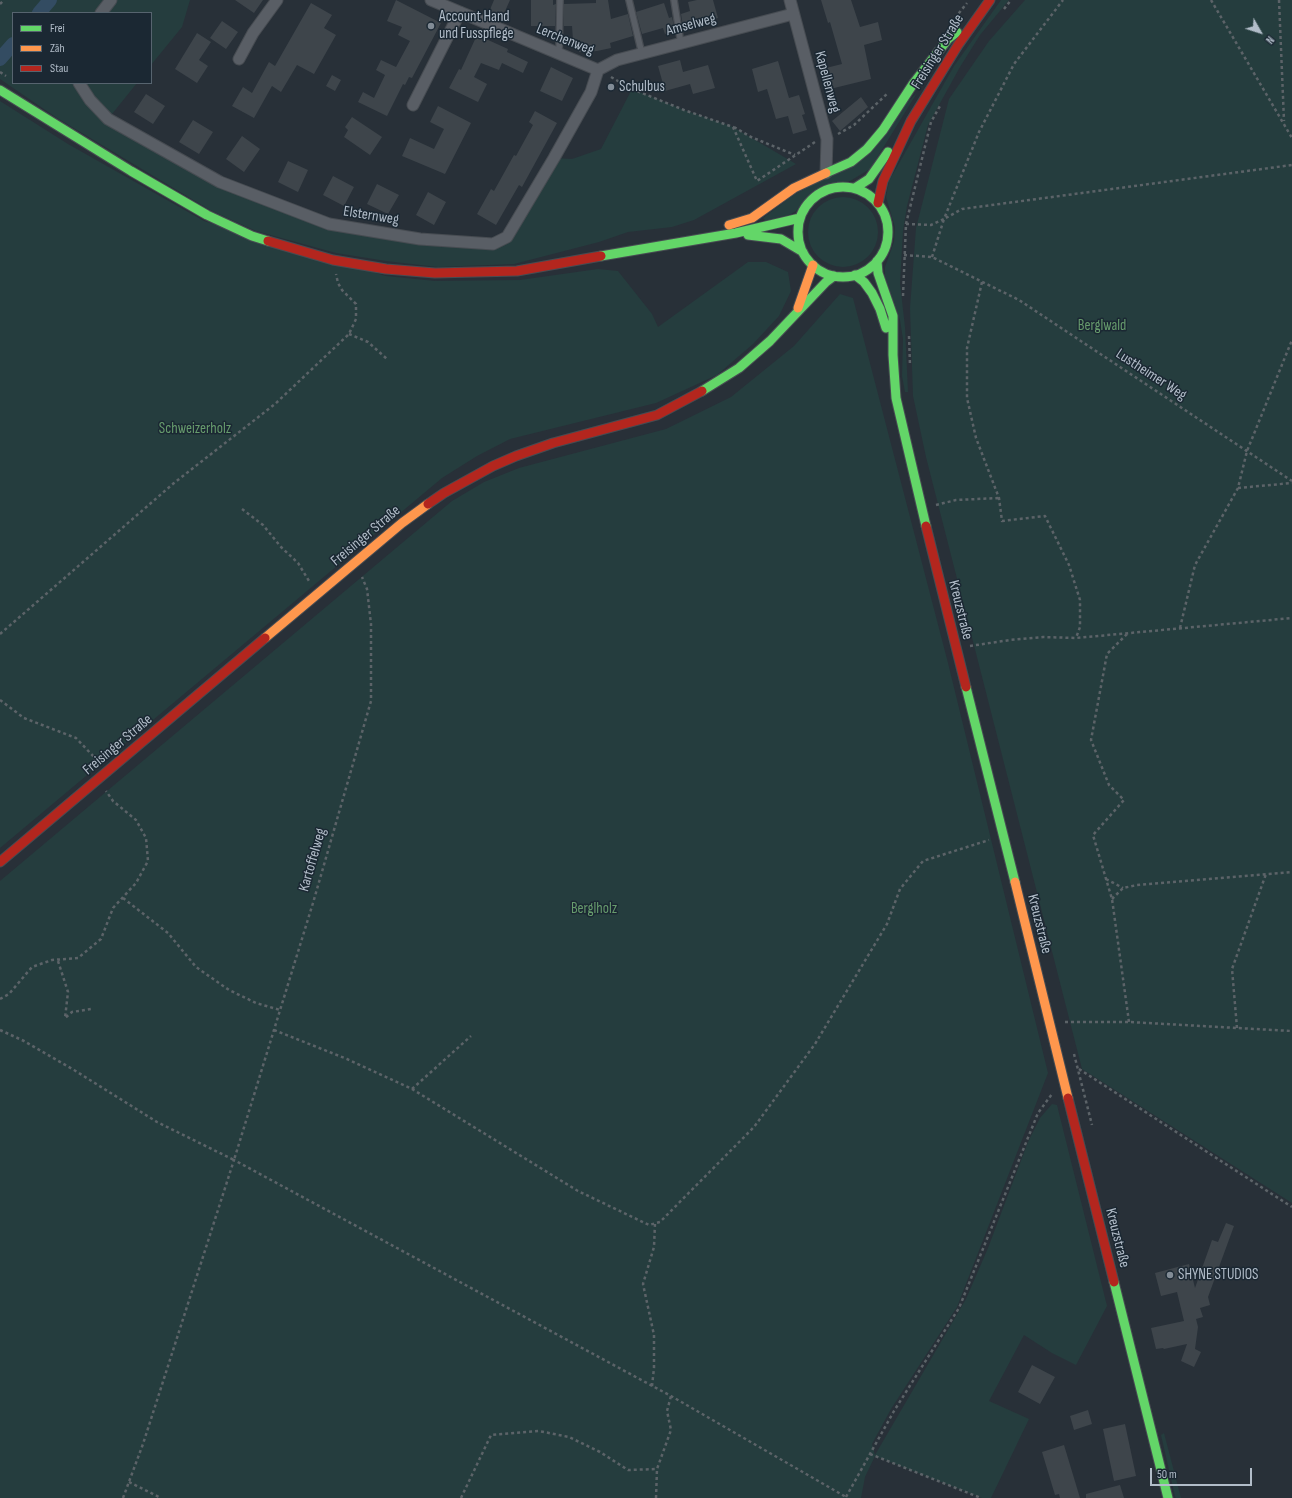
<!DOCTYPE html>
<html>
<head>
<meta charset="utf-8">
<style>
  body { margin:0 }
  #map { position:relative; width:1292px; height:1498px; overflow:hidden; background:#283038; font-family:"Sofia Sans Condensed",sans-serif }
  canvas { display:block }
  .legend { position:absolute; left:12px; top:12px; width:140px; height:72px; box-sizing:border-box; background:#1b2833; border:1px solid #57646f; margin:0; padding:5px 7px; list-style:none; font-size:12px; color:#b2bdc9 }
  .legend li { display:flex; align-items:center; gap:8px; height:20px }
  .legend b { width:20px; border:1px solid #57646f }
  .north { position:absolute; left:1240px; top:12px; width:40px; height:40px; -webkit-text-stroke:3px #1b2833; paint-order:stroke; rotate:129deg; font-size:11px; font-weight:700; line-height:16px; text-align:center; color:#b2bdc9 }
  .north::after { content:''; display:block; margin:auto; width:14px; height:18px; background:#b2bdc9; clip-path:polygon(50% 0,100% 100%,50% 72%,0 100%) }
  .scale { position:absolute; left:1150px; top:1468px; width:102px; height:18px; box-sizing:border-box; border:2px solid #b2bdc9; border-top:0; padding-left:5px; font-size:12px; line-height:14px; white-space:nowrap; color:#b2bdc9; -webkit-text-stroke:3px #1b2833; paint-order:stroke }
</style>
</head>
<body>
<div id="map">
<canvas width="1292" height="1498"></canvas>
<ul class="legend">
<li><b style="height:5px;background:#63d668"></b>Frei</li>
<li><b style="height:5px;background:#ff974d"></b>Zäh</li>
<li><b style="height:5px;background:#b3261e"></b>Stau</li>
</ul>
<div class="north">N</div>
<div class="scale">50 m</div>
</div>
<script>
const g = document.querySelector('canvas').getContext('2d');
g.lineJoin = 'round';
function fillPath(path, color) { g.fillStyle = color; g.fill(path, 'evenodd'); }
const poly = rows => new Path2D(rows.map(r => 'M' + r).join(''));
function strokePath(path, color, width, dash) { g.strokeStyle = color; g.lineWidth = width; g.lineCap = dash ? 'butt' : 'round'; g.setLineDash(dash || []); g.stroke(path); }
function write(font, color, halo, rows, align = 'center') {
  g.font = font + ' "Sofia Sans Condensed",sans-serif'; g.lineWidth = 3; g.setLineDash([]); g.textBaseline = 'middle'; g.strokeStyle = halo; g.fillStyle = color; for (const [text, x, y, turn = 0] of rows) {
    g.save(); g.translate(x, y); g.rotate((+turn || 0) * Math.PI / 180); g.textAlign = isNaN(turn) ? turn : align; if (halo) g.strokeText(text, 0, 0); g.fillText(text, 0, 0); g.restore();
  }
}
const green = poly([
  [0,0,190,0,182,27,151,65,151,13,13,13,13,83,137,83,108,119,220,182,329,224,493,244,507,237,554,158,572,159,601,149,632,89,684,110,733,127,796,164,694,220,672,227,628,232,599,242,514,264,438,267,386,261,336,253,256,231,210,210,57,118,0,79],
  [1001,0,1009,0,980,35,960,67,928,125,907,206,903,231,900,283,905,327,908,392,905,392,902,376,903,339,900,320,885,277,885,267,894,242,895,227,886,197,889,181,954,66],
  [1025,0,1292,0,1292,1203,1082,1069,926,457,913,396,910,308,916,228,949,99,989,41],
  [917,93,870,169,850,181,831,183,811,193,796,211,789,215,766,221,763,218,795,194,827,178],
  [0,101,68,144,204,221,386,276,435,281,520,280,598,269,618,271,652,314,658,327,748,262,766,262,788,272,791,291,779,316,753,344,717,375,656,403,510,439,477,456,442,478,0,848],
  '808 232a35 35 0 1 1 70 0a35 35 0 1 1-70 0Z',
  [840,294,853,298,948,663,1048,1073,957,1307,891,1409,872,1444,875,1455,966,1299,988,1248,1028,1142,1040,1118,1052,1104,1057,1105,1107,1306,1076,1365,1052,1353,1024,1335,989,1401,1029,1419,991,1498,982,1498,875,1456,865,1477,861,1498,0,1498,0,881,452,501,484,482,519,468,666,429,731,397,794,346],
  [1164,1433,1181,1498,1176,1498,1175,1496,1161,1435]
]);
const canal = poly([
  [39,13,50,0],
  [0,59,13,44]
]);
const building = poly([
  [235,0,263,0,254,13],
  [396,0,441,23,412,78,409,77,405,85,403,84,387,116,358,102,363,92,374,98,385,75,376,70,381,60,396,67,410,41,398,35,402,27,387,21],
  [494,0,510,0,502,18,489,12],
  [531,0,553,0,553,5,556,4,555,26,531,26],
  [596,0,608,0,611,19,628,14,633,36,610,43,611,48,597,51,579,52,580,40,573,40,572,26,564,26,564,4,596,3],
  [697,0,713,0,718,18,683,27,681,14,690,11,688,2],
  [821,0,851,0,860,27,878,22,882,40,864,45,871,79,830,89,826,68,842,64,830,22,828,23],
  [311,3,332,15,324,28,336,35,314,74,297,65,281,92,272,86,254,118,232,106,243,87,252,93,269,62,275,66],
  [664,3,669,18,672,17,675,31,665,34,663,28,642,34,636,12],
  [222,21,238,32,226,49,210,38],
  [197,33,211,42,199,60,208,66,197,83,175,69],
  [477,35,508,49,507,52,528,62,523,73,502,63,499,70,481,63,474,77,487,84,478,102,449,88,459,69,461,70],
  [680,60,683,72,708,65,715,88,693,94,690,84,665,91,658,66],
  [778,61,789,98,799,95,805,114,802,115,807,130,793,134,788,116,776,119,767,89,758,92,752,69],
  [551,67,573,78,562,101,540,91],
  [332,75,341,80,335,91,326,86],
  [146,94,165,106,153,124,134,112],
  [861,97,868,107,840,131,832,121],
  [438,106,471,123,445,174,402,156,410,138,434,149,444,129,430,122],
  [535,111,557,123,522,187,519,185,496,225,477,214,491,189,494,191,514,155,516,156,533,125,529,122],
  [352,117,382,137,370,155,344,137,348,130,345,127],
  [193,120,213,132,199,154,179,142],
  [242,136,260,149,244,172,226,159],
  [288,161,308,170,298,192,278,182],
  [333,176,354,187,344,206,323,195],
  [377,184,399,195,388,214,367,204],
  [428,192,446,202,434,225,416,215],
  [1226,1223,1234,1226,1208,1297,1210,1305,1200,1308,1203,1317,1196,1319,1198,1327,1195,1349,1201,1352,1194,1367,1181,1361,1187,1344,1164,1349,1163,1348,1156,1349,1151,1328,1184,1321,1177,1292,1161,1296,1155,1273,1189,1264,1195,1288,1212,1240,1218,1242],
  [1032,1365,1055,1377,1040,1404,1018,1392],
  [1088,1410,1092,1424,1074,1430,1070,1416],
  [1125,1424,1136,1476,1114,1481,1103,1429],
  [1064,1445,1080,1498,1060,1498,1059,1494,1055,1495,1042,1452],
  [1120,1485,1124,1498,1086,1498,1086,1494]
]);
const path = poly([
  [1211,0,1292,138],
  [1279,0,1284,121],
  [0,4,4,0],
  [1004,9,1011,0],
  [955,18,967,3],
  [0,72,6,76],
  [611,77,632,89,684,110,733,127,757,181,815,142],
  [734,127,751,137,795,155],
  [838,134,854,125,888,93],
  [906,224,931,225,944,219,979,132,1014,64,1063,0],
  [904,255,932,257,1019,300,1292,481],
  [932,257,944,219,962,209,1292,165],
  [982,282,967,348,967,398,976,438,999,498,1002,521,1045,516,1069,565,1080,600,1080,627,1076,638],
  [903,296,906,224,931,122,940,106],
  [349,334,368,342,387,359],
  [909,336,910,365],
  [1238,488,1292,483],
  [936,505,956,500,999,498],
  [242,509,263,525,281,547,298,563,309,581],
  [1180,628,1195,565,1238,488,1247,451,1292,340],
  [0,634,174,483,275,404,349,334,356,319,356,304,342,290,338,283,336,274],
  [1127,634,1107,654,1091,740,1109,785,1124,800,1093,835,1112,899,1129,1022],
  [970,646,1010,640,1043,637,1076,638,1292,618],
  [0,700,24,718,76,738,94,757,95,762],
  [1106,879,1123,888],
  [123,898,168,933,196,967,229,990,256,1003,280,1010],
  [1112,899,1123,888,1137,885,1292,872],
  [58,961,68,992,65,1018,72,1012,91,1009],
  [0,999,9,994,32,967,52,960,78,958,101,939,113,908,136,883,148,861,146,838,136,820,113,801,106,791],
  [1065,1022,1129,1022,1292,1031],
  [1237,1028,1232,969,1266,874],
  [0,1030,24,1041,74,1070,157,1122,234,1160,313,903,371,701,371,624,367,589,362,577],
  [274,1030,347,1059,412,1089,578,1191,649,1225,660,1222,754,1127,815,1044,887,924,900,889,923,861,989,840],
  [1074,1054,1092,1125],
  [1079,1069,1292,1207],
  [412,1089,471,1036],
  [652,1386,654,1368,654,1335,643,1284,654,1247,655,1223],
  [870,1454,981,1498],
  [129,1482,161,1498],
  [846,1497,894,1411,959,1308,1038,1113,1052,1094],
  [123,1498,143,1444,234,1160,671,1396,846,1497],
  [461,1498,491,1435,539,1431,569,1437,600,1452,628,1470,657,1469],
  [656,1498,657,1469,671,1430,667,1411,671,1396]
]);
const lane = poly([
  [629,0,642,54],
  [674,0,681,44],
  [559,54,560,0]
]);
const street = poly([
  [431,0,598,70],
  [790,0,827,139,826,173],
  [101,13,111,0],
  [239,59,253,33,277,0],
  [598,70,617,60,793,14],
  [79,83,90,100,108,119,220,182,329,224,420,239,493,244,507,237,554,158,591,92,598,70],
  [413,105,460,12]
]);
const fast = poly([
  [0,90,131,171,207,215,252,236,268,241],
  [826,173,851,162,867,149,883,130,913,84,948,39,957,32],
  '798 232a45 45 0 1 1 90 0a45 45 0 1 1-90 0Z',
  [855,188,869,179,888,152],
  [748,235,781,239,803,252],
  [601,256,736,233,800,218],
  [877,261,878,273,893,316,893,355,896,398,926,526],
  [855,275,864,282,872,293,880,309,886,328],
  [702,391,739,368,770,341,826,282,834,276],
  [966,687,1015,882],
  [1114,1282,1168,1498]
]);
const slow = poly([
  [729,225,752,218,794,188,826,173],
  [798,308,813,265],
  [265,638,402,523,428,504],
  [1015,882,1068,1098]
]);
const jam = poly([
  [878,203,883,181,911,121,958,45,990,0],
  [268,241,333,260,386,269,435,273,517,271,601,256],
  [428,504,444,493,493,466,516,456,553,443,657,415,702,391],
  [926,526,966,687],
  [0,862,265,638],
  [1068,1098,1114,1282]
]);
const markers = [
  [431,26,4,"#828c96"],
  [611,87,4,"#828c96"],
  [1170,1275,4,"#828c96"]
];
const poiNames = [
  ["Account Hand",439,17],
  ["und Fusspflege",439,34],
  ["Schulbus",619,87],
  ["SHYNE STUDIOS",1178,1275]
];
const streetNames = [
  ["Amselweg",691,25,-15],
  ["Lerchenweg",565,40,22],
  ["Freisinger Straße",938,52,-58],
  ["Kapellenweg",827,82,75],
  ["Elsternweg",371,216,9],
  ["Lustheimer Weg",1151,375,33],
  ["Freisinger Straße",366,536,-40],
  ["Kreuzstraße",960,610,76],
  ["Freisinger Straße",118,745,-40],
  ["Kartoffelweg",313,860,-74],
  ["Kreuzstraße",1039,924,76],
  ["Kreuzstraße",1117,1238,76]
];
const parkNames = [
  ["Berglwald",1102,326],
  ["Schweizerholz",195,429],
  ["Berglholz",594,909]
];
fillPath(green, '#253d3e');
strokePath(canal, '#334c62', 14);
fillPath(building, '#3e454b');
strokePath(lane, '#474c52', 8);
strokePath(street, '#474c52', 13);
strokePath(fast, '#474c52', 11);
strokePath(slow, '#474c52', 11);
strokePath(jam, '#474c52', 11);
strokePath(path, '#5c6368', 2.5, [3, 3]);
strokePath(lane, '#595e65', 5.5);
strokePath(street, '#595e65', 11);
strokePath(fast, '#63d668', 9);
strokePath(slow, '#ff974d', 9);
strokePath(jam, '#b3261e', 9);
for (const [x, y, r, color] of markers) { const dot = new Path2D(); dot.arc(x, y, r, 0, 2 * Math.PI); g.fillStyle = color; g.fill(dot); strokePath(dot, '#1b2833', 1.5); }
write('15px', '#b2bdc9', '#1b2833', poiNames, 'left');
write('15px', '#b2bdc9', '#1b2833', streetNames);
write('15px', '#679c6d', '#1b2833', parkNames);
</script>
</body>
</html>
